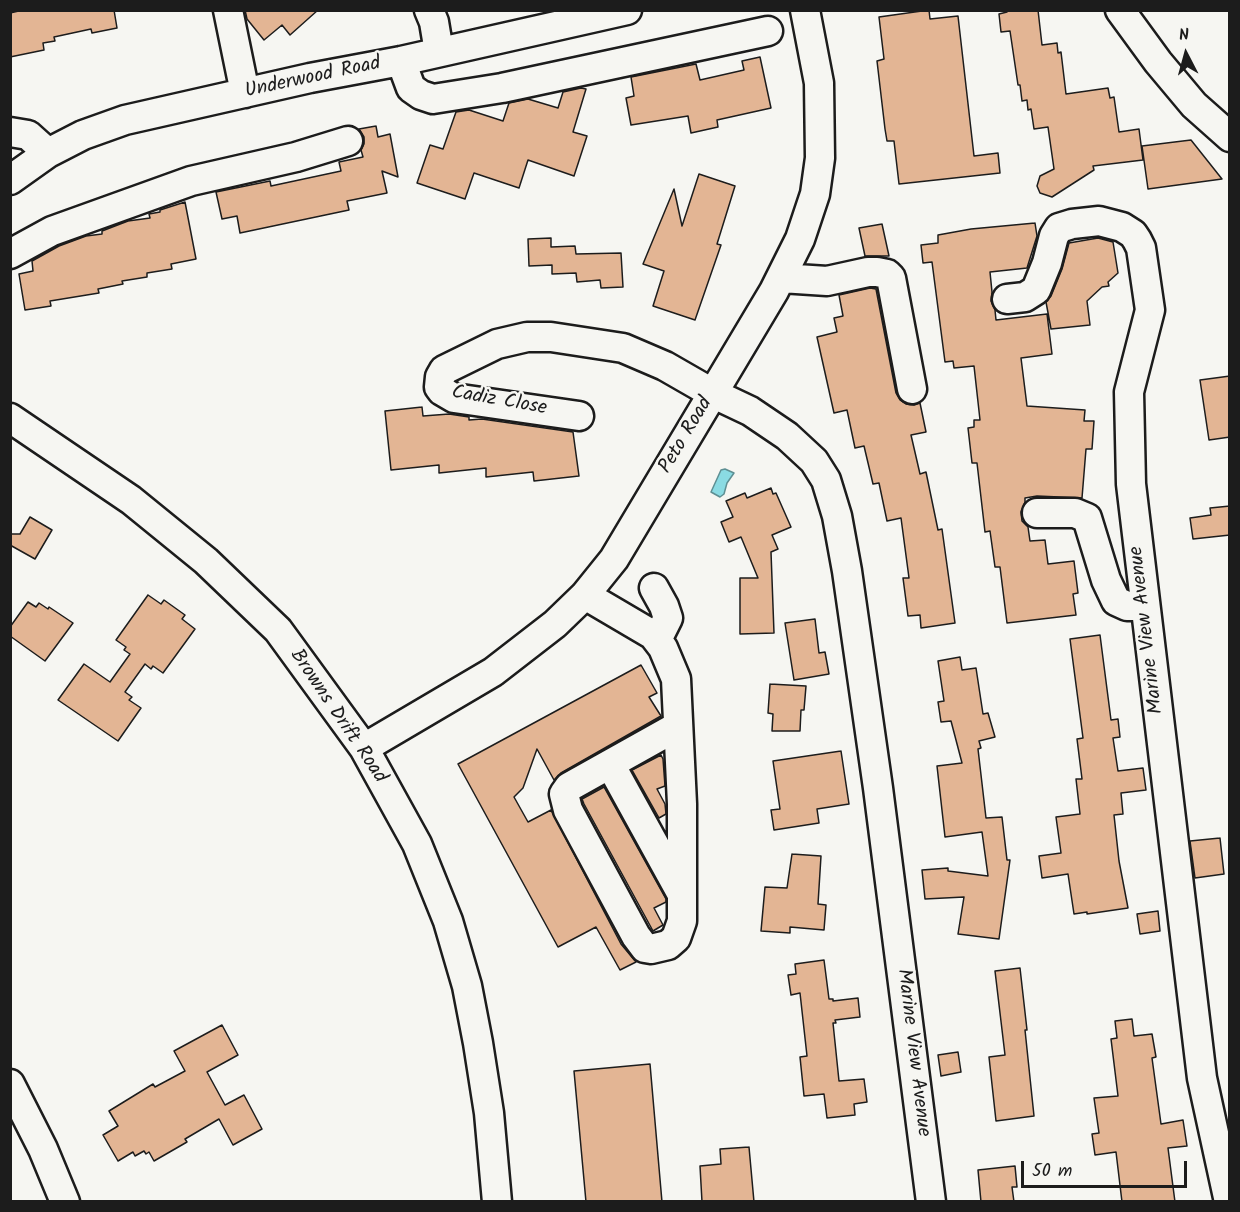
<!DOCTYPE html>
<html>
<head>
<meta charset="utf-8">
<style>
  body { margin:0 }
  #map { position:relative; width:1240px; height:1212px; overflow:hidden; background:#f6f6f2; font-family:Kalam,sans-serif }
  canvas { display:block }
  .frame { position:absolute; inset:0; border:12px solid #1c1c1c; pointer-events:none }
  .north { position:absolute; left:1156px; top:24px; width:60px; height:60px; -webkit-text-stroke:4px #f6f6f2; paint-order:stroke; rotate:354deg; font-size:16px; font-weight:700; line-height:24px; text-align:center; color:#1c1c1c }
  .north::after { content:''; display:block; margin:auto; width:21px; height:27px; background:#1c1c1c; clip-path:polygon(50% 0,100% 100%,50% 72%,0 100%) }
  .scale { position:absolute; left:1021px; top:1161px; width:166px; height:27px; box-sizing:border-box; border:3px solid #1c1c1c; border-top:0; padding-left:8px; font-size:18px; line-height:21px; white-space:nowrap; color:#1c1c1c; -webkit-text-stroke:4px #f6f6f2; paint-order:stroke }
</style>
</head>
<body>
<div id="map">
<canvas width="1240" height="1212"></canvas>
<div class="frame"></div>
<div class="north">N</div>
<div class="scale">50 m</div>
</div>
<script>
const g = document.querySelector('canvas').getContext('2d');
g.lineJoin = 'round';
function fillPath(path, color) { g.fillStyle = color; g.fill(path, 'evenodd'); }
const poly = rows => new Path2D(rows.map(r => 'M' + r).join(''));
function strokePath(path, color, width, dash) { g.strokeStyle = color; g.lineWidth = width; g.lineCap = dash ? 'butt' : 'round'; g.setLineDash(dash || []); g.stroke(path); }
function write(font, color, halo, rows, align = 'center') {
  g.font = font + ' Kalam,sans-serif'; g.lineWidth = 5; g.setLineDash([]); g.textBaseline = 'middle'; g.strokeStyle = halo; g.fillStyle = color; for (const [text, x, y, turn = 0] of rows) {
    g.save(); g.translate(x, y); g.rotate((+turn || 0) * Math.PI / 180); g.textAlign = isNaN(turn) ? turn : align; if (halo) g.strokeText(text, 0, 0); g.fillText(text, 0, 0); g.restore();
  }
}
const water = poly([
  [725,469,734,473,727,483,724,494,720,497,711,492,721,470,725,469]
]);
const building = poly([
  [23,10,114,10,117,28,92,33,91,29,54,37,55,41,43,43,44,50,10,57,10,13,23,10],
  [245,10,318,10,290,35,282,25,264,40,247,19,245,10],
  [929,10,930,19,958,16,974,156,998,153,1000,173,899,184,894,141,887,141,885,129,877,61,884,59,879,17,929,10],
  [1007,10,1038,10,1042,45,1057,43,1058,53,1061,52,1066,94,1108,88,1110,98,1114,97,1119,132,1139,129,1143,160,1093,166,1094,170,1052,197,1040,193,1037,186,1040,176,1054,169,1048,127,1034,129,1031,109,1028,110,1027,100,1022,101,1020,85,1018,85,1010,31,1001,32,999,14,1007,12,1007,10],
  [760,57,771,108,717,120,718,127,691,133,688,116,631,125,626,98,634,96,631,77,696,64,700,80,744,70,742,61,760,57],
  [581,88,586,89,573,132,587,136,574,176,528,160,519,188,474,173,465,199,417,183,430,145,443,149,456,112,469,110,503,121,509,103,528,99,558,108,563,92,581,88],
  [376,126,378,137,390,134,398,177,382,171,387,193,347,201,349,210,240,233,237,216,222,219,216,192,270,181,271,186,341,171,339,162,363,157,361,150,364,144,364,137,359,129,376,126],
  [1191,140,1222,179,1148,189,1142,146,1191,140],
  [699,174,735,186,717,244,721,245,695,320,653,306,664,271,643,264,674,189,682,226,699,174],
  [185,202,196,259,171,264,172,269,147,273,147,277,122,281,123,284,98,289,99,293,50,301,51,306,25,310,19,274,33,271,32,261,59,246,86,236,102,234,102,231,128,221,150,218,149,214,160,212,160,210,185,202],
  [1035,223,1037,236,1027,268,990,272,992,292,991,301,995,310,996,320,1047,314,1052,354,1021,358,1027,406,1085,410,1084,421,1094,421,1092,449,1086,449,1082,498,1037,496,1025,498,1025,502,1021,512,1022,521,1028,527,1030,541,1045,540,1048,564,1074,561,1078,593,1073,594,1076,615,1007,623,1000,567,995,567,990,531,985,532,977,463,972,463,968,428,974,427,974,420,980,420,974,366,954,368,953,361,945,362,932,262,923,263,921,245,938,243,938,235,971,229,1035,223],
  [882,224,889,256,865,256,859,228,882,224],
  [551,238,551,247,575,246,576,254,621,253,623,287,601,288,600,280,577,282,576,273,552,274,552,265,529,266,528,239,551,238],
  [1098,238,1113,242,1118,273,1108,282,1109,286,1102,287,1087,301,1090,325,1051,329,1046,302,1051,296,1062,269,1069,243,1098,238],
  [870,288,876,289,896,393,900,400,906,404,914,405,920,403,926,432,911,435,920,474,926,472,938,530,942,529,955,623,921,628,920,615,908,616,903,578,909,578,901,518,887,521,879,483,873,484,864,446,855,448,847,410,834,413,817,337,837,332,834,318,843,316,839,295,870,288],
  [1230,376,1230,437,1209,440,1200,380,1230,376],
  [422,407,423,416,449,414,469,417,469,420,482,419,573,432,579,476,534,481,533,472,486,477,486,468,439,473,439,465,391,470,385,411,422,407],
  [771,488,773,494,776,493,791,527,772,535,778,549,771,552,774,633,740,634,740,578,758,578,741,537,729,542,721,522,733,517,726,501,745,493,747,498,771,488],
  [1230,506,1230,535,1193,539,1190,518,1211,515,1210,508,1230,506],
  [30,517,52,530,35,559,10,545,10,534,20,534,30,517],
  [148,595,161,604,164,600,185,615,182,619,195,629,163,673,153,666,151,669,145,664,125,692,132,697,129,700,141,708,118,741,58,700,84,664,110,682,130,654,124,650,126,647,116,640,148,595],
  [28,602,36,607,39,603,48,609,49,607,73,623,45,661,10,636,10,627,28,602],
  [815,619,819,653,825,652,829,674,794,680,785,623,815,619],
  [1100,635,1111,720,1118,719,1120,737,1113,738,1118,771,1143,768,1146,790,1121,793,1123,814,1114,815,1119,861,1128,908,1087,914,1087,912,1074,914,1068,874,1042,878,1039,856,1061,853,1056,817,1080,814,1076,779,1082,779,1077,739,1083,738,1070,639,1100,635],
  [960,657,962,670,976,668,983,714,988,713,995,737,979,741,981,748,978,749,986,818,1002,817,1007,860,1010,860,999,939,958,934,964,897,925,899,922,870,948,868,948,871,988,876,982,832,945,837,937,766,962,763,951,721,941,722,938,702,944,701,938,661,960,657],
  [641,665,657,693,649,697,661,716,561,773,554,780,537,749,523,788,514,797,528,822,551,810,621,944,636,962,620,970,596,927,558,947,458,764,641,665],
  [770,684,806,686,804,710,801,710,800,731,772,731,773,714,768,713,770,684],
  [841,751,849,804,817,809,819,823,774,830,771,810,780,809,773,761,841,751],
  [661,755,663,759,665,786,657,789,665,804,666,814,659,818,632,770,661,755],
  [604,787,666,899,666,902,654,908,663,925,653,931,584,804,582,799,604,787],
  [1220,838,1224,874,1195,878,1190,841,1220,838],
  [792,854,821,856,818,904,826,905,824,930,790,927,790,933,761,931,765,887,787,888,792,854],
  [1158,911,1160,931,1140,934,1137,914,1158,911],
  [824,960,829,999,833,999,833,1001,858,998,860,1017,835,1020,836,1023,833,1023,839,1081,864,1079,867,1102,854,1104,855,1115,827,1118,824,1094,804,1096,800,1057,807,1056,800,993,791,995,788,975,796,974,795,964,824,960],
  [1020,968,1027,1030,1025,1030,1034,1116,996,1121,989,1057,1005,1055,995,971,1020,968],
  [1132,1019,1134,1036,1152,1034,1156,1057,1152,1058,1161,1124,1183,1120,1187,1146,1168,1148,1175,1202,1122,1202,1116,1152,1095,1155,1092,1134,1099,1133,1094,1098,1118,1096,1111,1039,1117,1038,1115,1021,1132,1019],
  [222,1025,238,1055,207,1072,225,1105,244,1095,262,1129,233,1145,219,1119,185,1139,187,1142,154,1161,149,1152,146,1154,144,1151,135,1156,133,1152,118,1161,103,1135,118,1126,109,1111,153,1084,155,1087,185,1071,174,1051,222,1025],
  [958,1052,961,1072,941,1076,938,1055,958,1052],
  [650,1064,662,1202,586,1202,574,1071,650,1064],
  [749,1147,754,1202,702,1202,700,1166,721,1164,720,1149,749,1147],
  [1015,1166,1017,1187,1012,1187,1014,1202,981,1202,978,1170,1015,1166]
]);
const minor = poly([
  [228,10,245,93],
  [429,10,434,22,439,52],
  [1120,10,1158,62,1194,105,1230,137],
  [401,61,411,88,421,95,433,99,502,88,768,31],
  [10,132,28,135,48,153],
  [10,180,48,153,83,135,125,120,310,78,401,61,627,10],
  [10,254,52,231,191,181,296,157,348,141],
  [781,278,827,281,868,272,877,272,887,274,891,278,912,389],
  [1007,299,1025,297,1036,290,1047,263,1054,236,1059,228,1072,224,1099,221,1122,227,1133,234,1137,240,1141,248,1150,310,1129,392,1131,484,1202,1078,1229,1202],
  [579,416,454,398,442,391,439,387,440,377,444,370,497,344,527,337,551,337,623,348,665,366,712,393,750,411,787,436,814,461,826,480,837,516,847,571,878,788,931,1202],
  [10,418,131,500,206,561,278,630,364,748,417,844,448,921,467,986,478,1043,489,1113,497,1202],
  [1037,513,1075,513,1087,518,1106,580,1116,601,1127,606,1145,606],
  [654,588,664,606,668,618,657,640],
  [585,595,653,635,663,648,676,679,682,804,682,921,676,938,668,945,651,949,645,948,636,936,568,810,564,794,569,787,678,726],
  [364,748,493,672,555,624,585,595,614,559,774,291,800,239,815,194,820,158,819,83,805,10],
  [610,764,680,891],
  [10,1084,43,1149,65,1202]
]);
const streetNames = [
  ["Underwood Road",313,79,-12],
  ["Cadiz Close",499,402,10],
  ["Peto Road",687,436,-59],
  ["Marine View Avenue",1148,630,-97],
  ["Browns Drift Road",337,717,56],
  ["Marine View Avenue",912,1053,83]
];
fillPath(water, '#8adbe3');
strokePath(water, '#5e8f93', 1.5);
fillPath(building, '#e3b594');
strokePath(building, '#1c1c1c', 1.5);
strokePath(minor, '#1c1c1c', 33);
strokePath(minor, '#f6f6f2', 28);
write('20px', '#1c1c1c', '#f6f6f2', streetNames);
</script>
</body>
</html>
